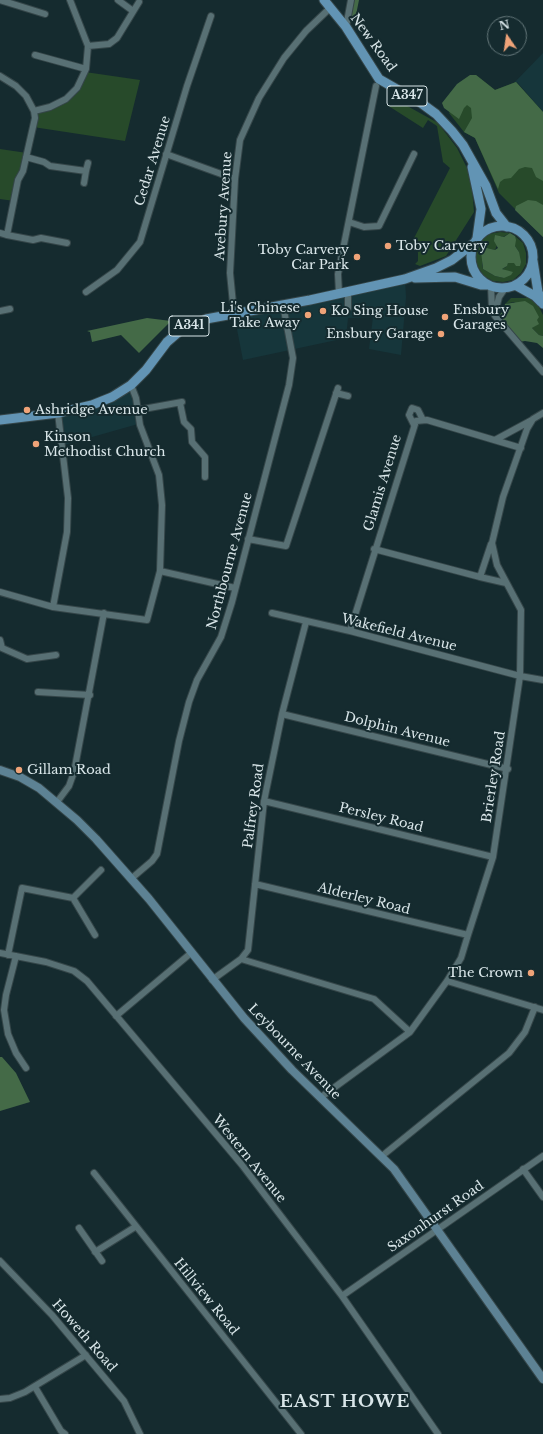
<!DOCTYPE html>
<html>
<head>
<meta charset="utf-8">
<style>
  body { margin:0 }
  #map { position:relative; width:543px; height:1434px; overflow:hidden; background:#152b2f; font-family:"Libre Baskerville",serif }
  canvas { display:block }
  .north { position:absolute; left:487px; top:16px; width:40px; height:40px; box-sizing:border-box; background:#152b2f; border:1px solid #637679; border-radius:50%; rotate:347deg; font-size:11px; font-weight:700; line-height:16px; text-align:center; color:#d9e6e9 }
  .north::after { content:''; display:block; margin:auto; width:14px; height:18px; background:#efa378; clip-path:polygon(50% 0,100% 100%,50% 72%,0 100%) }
</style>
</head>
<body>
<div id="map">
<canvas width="543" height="1434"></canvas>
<div class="north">N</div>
</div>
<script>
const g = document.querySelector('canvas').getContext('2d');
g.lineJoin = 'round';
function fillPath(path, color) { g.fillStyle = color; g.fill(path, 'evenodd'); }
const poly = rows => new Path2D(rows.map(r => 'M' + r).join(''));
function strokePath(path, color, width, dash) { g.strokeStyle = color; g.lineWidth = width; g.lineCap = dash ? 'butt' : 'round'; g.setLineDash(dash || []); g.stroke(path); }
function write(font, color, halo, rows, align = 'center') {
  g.font = font + ' "Libre Baskerville",serif'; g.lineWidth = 4; g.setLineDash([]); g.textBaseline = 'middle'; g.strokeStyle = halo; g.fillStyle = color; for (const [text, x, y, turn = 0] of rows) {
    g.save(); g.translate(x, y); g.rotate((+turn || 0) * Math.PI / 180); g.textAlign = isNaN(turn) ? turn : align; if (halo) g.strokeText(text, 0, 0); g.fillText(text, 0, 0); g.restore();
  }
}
const built = poly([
  [543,53,543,112,517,82,514,83],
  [405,279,406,297,401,355,369,349,373,317,348,318,346,338,243,360,234,314],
  [130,387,136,400,138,424,64,445,59,414]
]);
const green = poly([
  [85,72,140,80,125,141,33,127,34,111,66,99],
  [476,75,495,90,516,82,543,112,543,237,499,193,475,138,464,132,449,113],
  [391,97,438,123,457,148,471,176,474,212,446,256,420,266,415,264,418,261,418,253,416,246,411,244,450,168,443,162,437,126,428,120,423,128,387,105],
  [0,149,27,153,14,201,0,199],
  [500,232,510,233,503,237,501,236,495,250,487,248,483,257,482,265,483,269,495,276,504,278,505,270,502,269,506,267,508,263,514,263,519,252,515,246,515,236,523,243,526,253,526,264,521,273,513,280,503,282,493,281,484,276,478,267,475,257,481,241,489,234],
  [528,296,538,305,543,315,543,336,539,335,532,328,536,325,537,317,514,302,505,304,511,298,526,298]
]);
const forest = poly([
  [352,0,359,0,356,15,351,23,350,22],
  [470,75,476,75,495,90,516,82,543,112,543,181,536,177,532,168,525,167,519,169,511,178,504,179,500,182,498,189,475,138,464,132,472,118,471,108,467,105,464,108,459,119,444,108,442,103,457,84],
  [528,200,536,201,543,205,543,237,515,210,516,206],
  [510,233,515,236,516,240,515,246,519,252,521,262,520,266,516,266,514,263,508,263,507,266,502,269,513,272,511,275,504,278,495,276,483,269,481,251,483,247,495,250,498,248,494,241,495,235,504,237],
  [525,301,533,306,539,317,537,320,539,324,532,328,539,335,543,336,543,348,537,343,525,341,519,342,498,316,503,311,505,304],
  [147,318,171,321,139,353,121,335,92,342,90,332,87,331],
  [0,1057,2,1057,16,1073,30,1102,0,1111]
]);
const street = poly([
  [0,0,45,14],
  [118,0,133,11],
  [346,27,351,0],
  [88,46,109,44,117,38,139,2],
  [35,55,86,69],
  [0,76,16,86,26,96,34,111,35,118,23,171,18,180,7,235,0,233],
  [34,111,50,107,66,99,77,88,86,69,88,46,70,0],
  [166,154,235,179],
  [26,157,44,162,50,166,86,171,84,183],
  [86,171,88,163],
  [349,222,364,227,379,226,414,154],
  [7,235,33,240,41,238,67,243],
  [491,286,492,310,495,316,543,372],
  [86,292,117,270,140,242,187,86,211,16],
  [348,292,348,308],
  [339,293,338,274,376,86],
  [0,311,10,309],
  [495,313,499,297,506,287],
  [234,314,230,273,235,179,240,140,259,98,284,58,306,31,330,8],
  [336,393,348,396],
  [180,403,184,422,191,429,192,442,205,457,205,477],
  [138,410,182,402],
  [414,425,409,415,412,408,418,410,423,420],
  [495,440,532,420],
  [248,539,286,546,338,388],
  [374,549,480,577,491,544],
  [160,571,235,588],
  [480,577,506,583],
  [0,592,53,607,147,620,160,571,162,505,159,475,140,425,136,398,131,385],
  [53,607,67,532,68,498,58,413],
  [272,613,350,631,520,676,543,680],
  [350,631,416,421,427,420,521,448],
  [0,640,2,648,27,659,56,655],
  [38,692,90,695],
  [282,714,508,769],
  [264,801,493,857],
  [57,802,69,786,74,772,104,613],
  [132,878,152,861,157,854,179,741,189,702,197,680,221,637,232,602,289,385,293,358,283,305],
  [255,884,468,935],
  [73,898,95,935],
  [0,953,46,962,74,971,87,981,242,1165,342,1296,438,1434],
  [8,955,22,888,73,898,101,870],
  [16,956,6,995,4,1010,8,1034,16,1053,26,1068],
  [241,959,374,999,410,1032],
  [212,980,241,959,248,950,264,801,282,714,306,622],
  [447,981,543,1010],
  [116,1016,191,953],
  [320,1098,410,1032,447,981,461,958,468,935,493,857,520,676,521,610,497,565,492,543,503,497,527,429,533,419,543,413],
  [382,1156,509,1053,525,1032,535,1007],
  [523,1169,543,1197],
  [94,1173,301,1434],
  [79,1228,102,1261],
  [95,1252,135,1227],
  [0,1261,52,1315,124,1401,140,1434],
  [342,1296,543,1156],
  [35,1387,61,1431,65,1434],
  [0,1399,10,1398,25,1392,86,1355]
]);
const secondary = poly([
  [0,770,20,777,39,788,77,820,96,839,149,899,244,1018,292,1070,394,1169,543,1379]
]);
const primary = poly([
  [324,0,346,27,379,79,421,103,436,114,452,131,463,145,486,186,496,213,507,227],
  [472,167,481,209,477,238],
  '471 257a31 31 0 1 1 62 0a31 31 0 1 1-62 0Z',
  [533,261,538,292,543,304],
  [415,278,455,277,481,285,487,285],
  [515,285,535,296,541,302],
  [0,420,58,413,92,405,112,397,131,385,146,370,167,342,181,330,206,319,310,300,405,279,436,268,452,260,474,243]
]);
const markers = [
  [388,246,4,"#efa378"],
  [357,257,4,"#efa378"],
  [323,311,4,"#efa378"],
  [308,315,4,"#efa378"],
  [445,317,4,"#efa378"],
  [441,334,4,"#efa378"],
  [27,410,4,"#efa378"],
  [36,444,4,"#efa378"],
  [19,770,4,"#efa378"],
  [531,973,4,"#efa378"]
];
const shields = [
  [407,96,40],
  [189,326,40]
];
const shieldNames = [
  ["A347",407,96],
  ["A341",189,326]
];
const streetNames = [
  ["New Road",373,43,54],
  ["Cedar Avenue",153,161,-73],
  ["Avebury Avenue",224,206,-86],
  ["Glamis Avenue",383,483,-73],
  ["Northbourne Avenue",230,561,-75],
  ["Wakefield Avenue",399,633,14],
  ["Dolphin Avenue",397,730,14],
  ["Brierley Road",494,777,-81],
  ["Palfrey Road",254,806,-82],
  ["Persley Road",381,818,14],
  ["Alderley Road",364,899,14],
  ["Leybourne Avenue",294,1052,46],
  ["Western Avenue",249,1159,51],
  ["Saxonhurst Road",436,1217,-35],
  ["Hillview Road",206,1297,51],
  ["Howeth Road",84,1336,49]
];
const poiNames = [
  ["Toby Carvery",396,246],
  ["Toby Carvery",349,250,"right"],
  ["Car Park",349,265,"right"],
  ["Li's Chinese",300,308,"right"],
  ["Take Away",300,323,"right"],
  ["Ensbury",453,310],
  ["Garages",453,325],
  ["Ko Sing House",331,311],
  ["Ensbury Garage",433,334,"right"],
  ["Ashridge Avenue",35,410],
  ["Kinson",44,437],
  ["Methodist Church",44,452],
  ["Gillam Road",27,770],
  ["The Crown",523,973,"right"]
];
const districtNames = [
  ["EAST HOWE",345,1402]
];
fillPath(built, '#16363b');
fillPath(green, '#274a2a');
fillPath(forest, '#446a47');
strokePath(street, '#354649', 8);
strokePath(secondary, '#354649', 10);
strokePath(primary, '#354649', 11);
strokePath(street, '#587074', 6);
strokePath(secondary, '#5d8294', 8);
strokePath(primary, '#6294b4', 9);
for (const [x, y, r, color] of markers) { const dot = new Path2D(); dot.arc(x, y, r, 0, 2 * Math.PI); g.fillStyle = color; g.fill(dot); strokePath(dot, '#152b2f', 1.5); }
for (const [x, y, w] of shields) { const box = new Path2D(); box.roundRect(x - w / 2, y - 10, w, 20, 3); g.fillStyle = '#152b2f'; g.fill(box); strokePath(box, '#d9e6e9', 1); }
write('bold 12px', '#d9e6e9', null, shieldNames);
write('13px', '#d9e6e9', '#152b2f', streetNames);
write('13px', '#d9e6e9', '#152b2f', poiNames, 'left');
g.letterSpacing = '1px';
write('bold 17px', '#d9e6e9', '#152b2f', districtNames);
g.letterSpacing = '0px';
</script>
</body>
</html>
